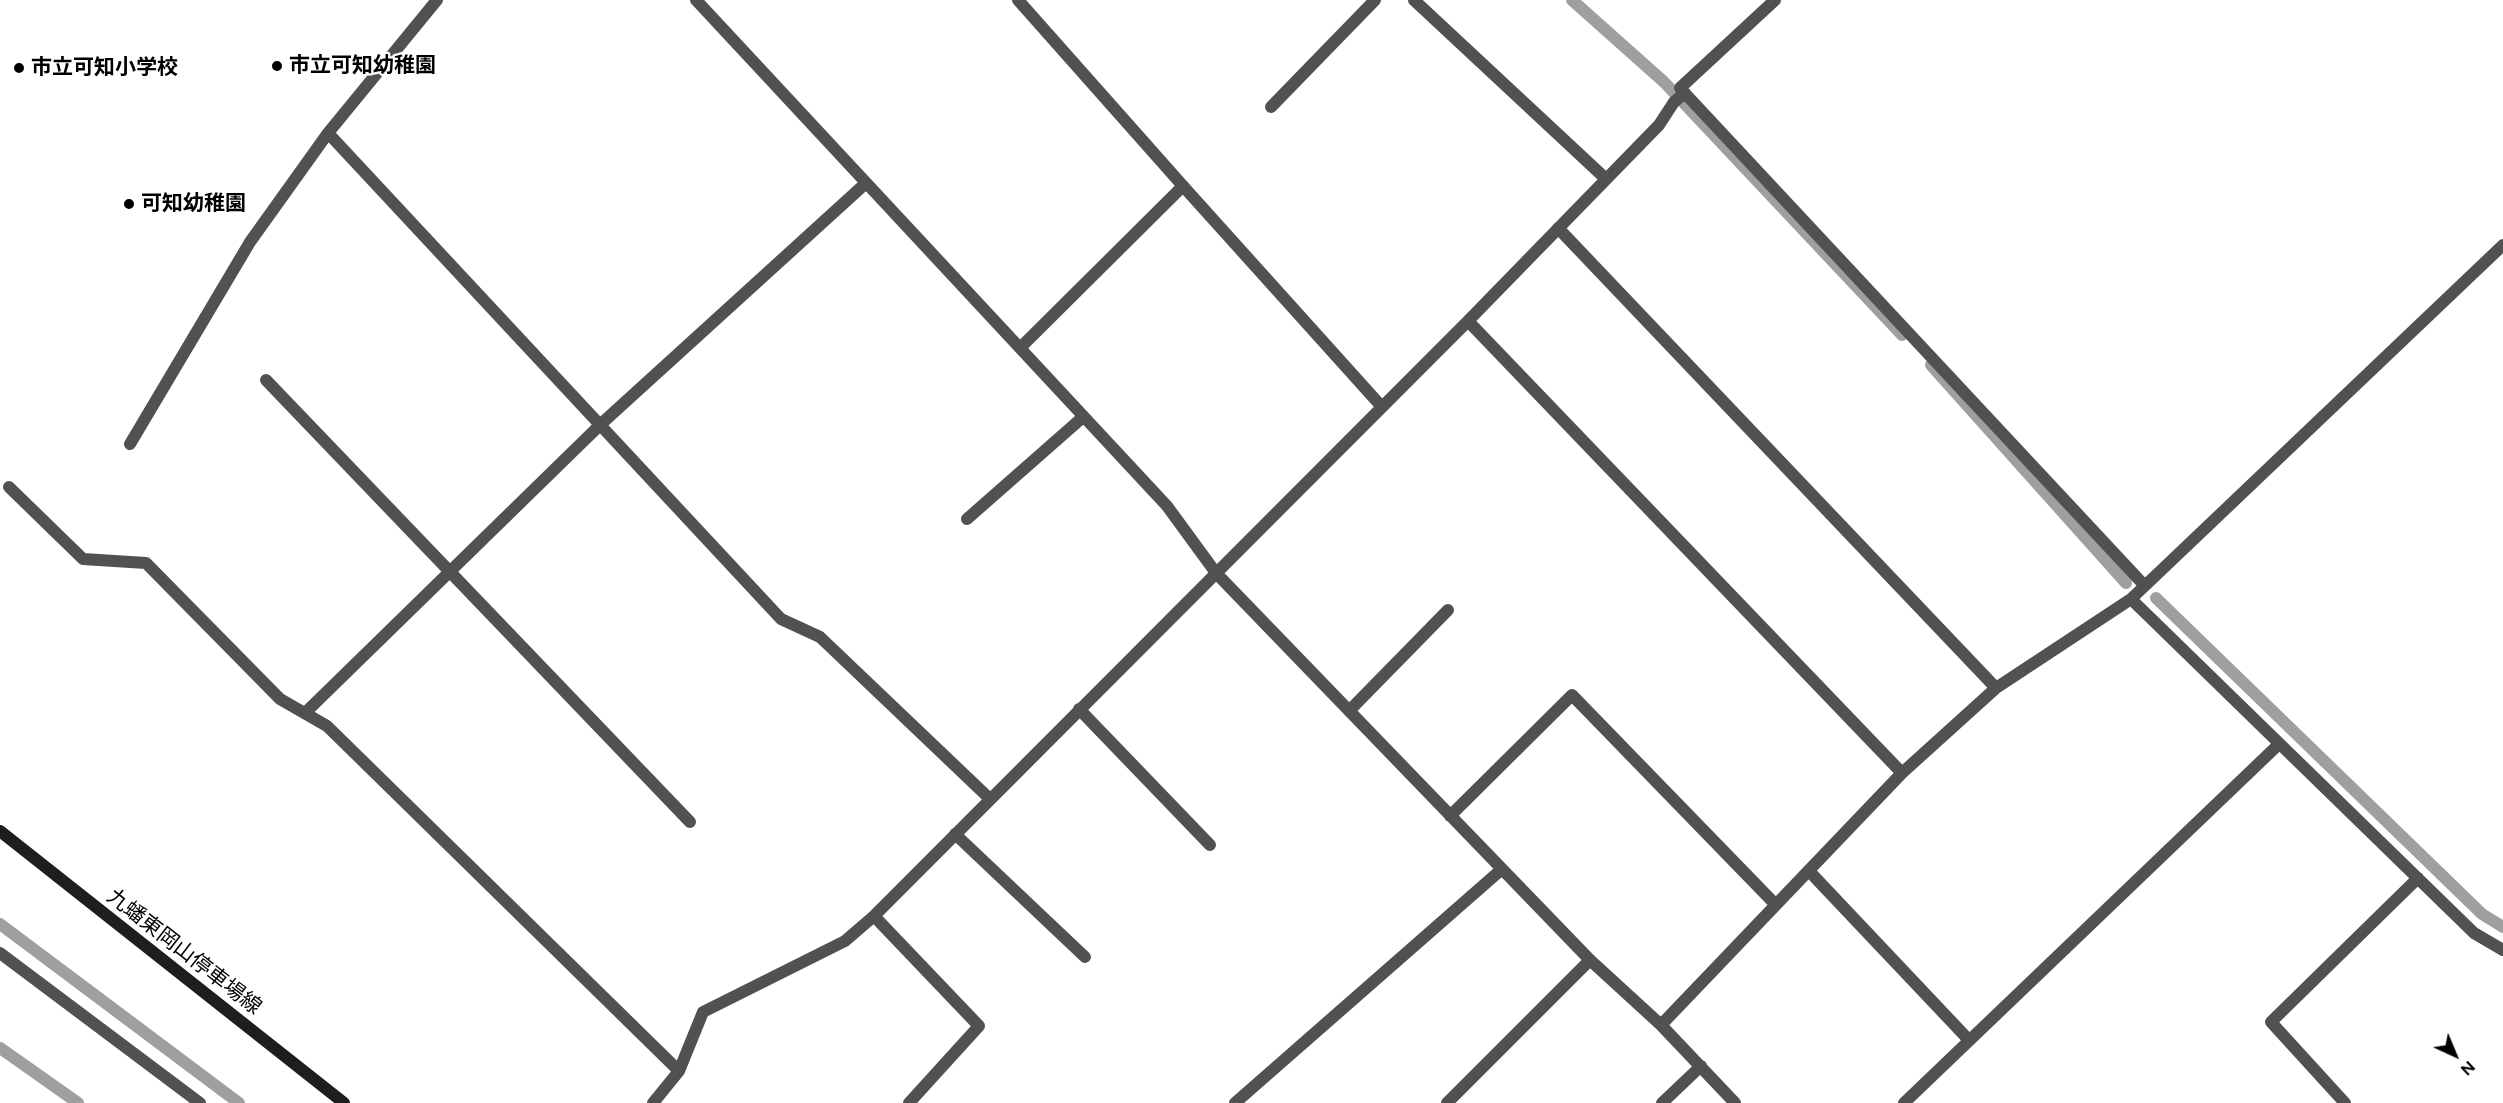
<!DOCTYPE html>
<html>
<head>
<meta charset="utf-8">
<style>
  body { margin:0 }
  #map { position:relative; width:2503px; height:1103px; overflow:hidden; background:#fff; font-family:Figtree,sans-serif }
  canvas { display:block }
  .north { position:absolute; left:2425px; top:1025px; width:60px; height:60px; -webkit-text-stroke:4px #fff; paint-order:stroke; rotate:136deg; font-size:16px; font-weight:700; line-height:24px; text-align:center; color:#000 }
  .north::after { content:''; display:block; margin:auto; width:21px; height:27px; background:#000; clip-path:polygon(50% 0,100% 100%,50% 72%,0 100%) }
</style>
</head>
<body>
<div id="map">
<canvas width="2503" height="1103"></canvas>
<div class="north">N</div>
</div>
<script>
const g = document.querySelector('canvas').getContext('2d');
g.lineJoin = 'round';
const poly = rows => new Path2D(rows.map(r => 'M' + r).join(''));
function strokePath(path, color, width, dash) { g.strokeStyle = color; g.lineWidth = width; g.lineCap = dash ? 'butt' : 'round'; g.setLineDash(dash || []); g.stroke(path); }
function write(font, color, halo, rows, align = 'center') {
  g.font = font + ' Figtree,"Noto Sans JP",sans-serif'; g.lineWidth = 4.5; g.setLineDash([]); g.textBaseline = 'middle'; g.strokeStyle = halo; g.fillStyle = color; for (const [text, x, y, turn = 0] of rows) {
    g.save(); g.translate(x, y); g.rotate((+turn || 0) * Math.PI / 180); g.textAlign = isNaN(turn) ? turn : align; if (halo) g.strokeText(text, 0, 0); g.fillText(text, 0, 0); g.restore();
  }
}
const stream = poly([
  [1572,0,1664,82,1902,335],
  [1931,365,2126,583],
  [2156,598,2482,914,2503,927],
  [0,924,239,1103],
  [0,1048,78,1103]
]);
const service = poly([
  [1018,0,1183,186],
  [1809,871,1969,1040],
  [1447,1103,1590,960]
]);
const minor = poly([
  [696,0,1167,506,1216,573,1590,960,1661,1025,1735,1103],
  [1414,0,1606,179],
  [1775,0,1680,88,2144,585],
  [1271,107,1375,0],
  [328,133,781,619,820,637,990,799],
  [1558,228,1996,688],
  [1468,321,1902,773],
  [1020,348,1183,186,1382,407],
  [266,380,690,822],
  [130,444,250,242,328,133,437,0],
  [9,487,83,559,146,563,280,699,327,726,679,1071],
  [967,519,1083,417],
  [2131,599,2474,933,2503,950],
  [1079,709,1210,845],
  [1349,711,1448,610],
  [305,713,601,424,866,183],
  [1450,816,1572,695,1776,905],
  [955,834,1085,957],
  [874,916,979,1026,909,1103],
  [0,953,200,1103],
  [1661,1025,1902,773,1996,688,2131,599,2503,245],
  [653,1103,679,1071,703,1012,845,941,874,916,1468,321,1659,125,1674,102,1685,93],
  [1235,1103,1502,869],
  [1662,1103,1701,1066],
  [1904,1103,2278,745],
  [2345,1103,2271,1022,2418,878]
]);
const secondary = poly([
  [0,831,344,1103]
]);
const markers = [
  [277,66,6,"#000"],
  [19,68,6,"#000"],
  [129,204,6,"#000"]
];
const poiNames = [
  ["市立可知幼稚園",289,66],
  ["市立可知小学校",31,68],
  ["可知幼稚園",141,204]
];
const streetNames = [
  ["九蟠東岡山停車場線",184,952,38]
];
strokePath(stream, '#9f9f9f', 12);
strokePath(service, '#515151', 12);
strokePath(minor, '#515151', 12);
strokePath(secondary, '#1e1e1e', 12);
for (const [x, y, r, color] of markers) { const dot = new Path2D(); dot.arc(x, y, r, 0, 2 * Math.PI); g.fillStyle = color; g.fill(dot); strokePath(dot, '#fff', 2); }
write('bold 21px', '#000', '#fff', poiNames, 'left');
write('21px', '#000', '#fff', streetNames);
</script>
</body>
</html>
